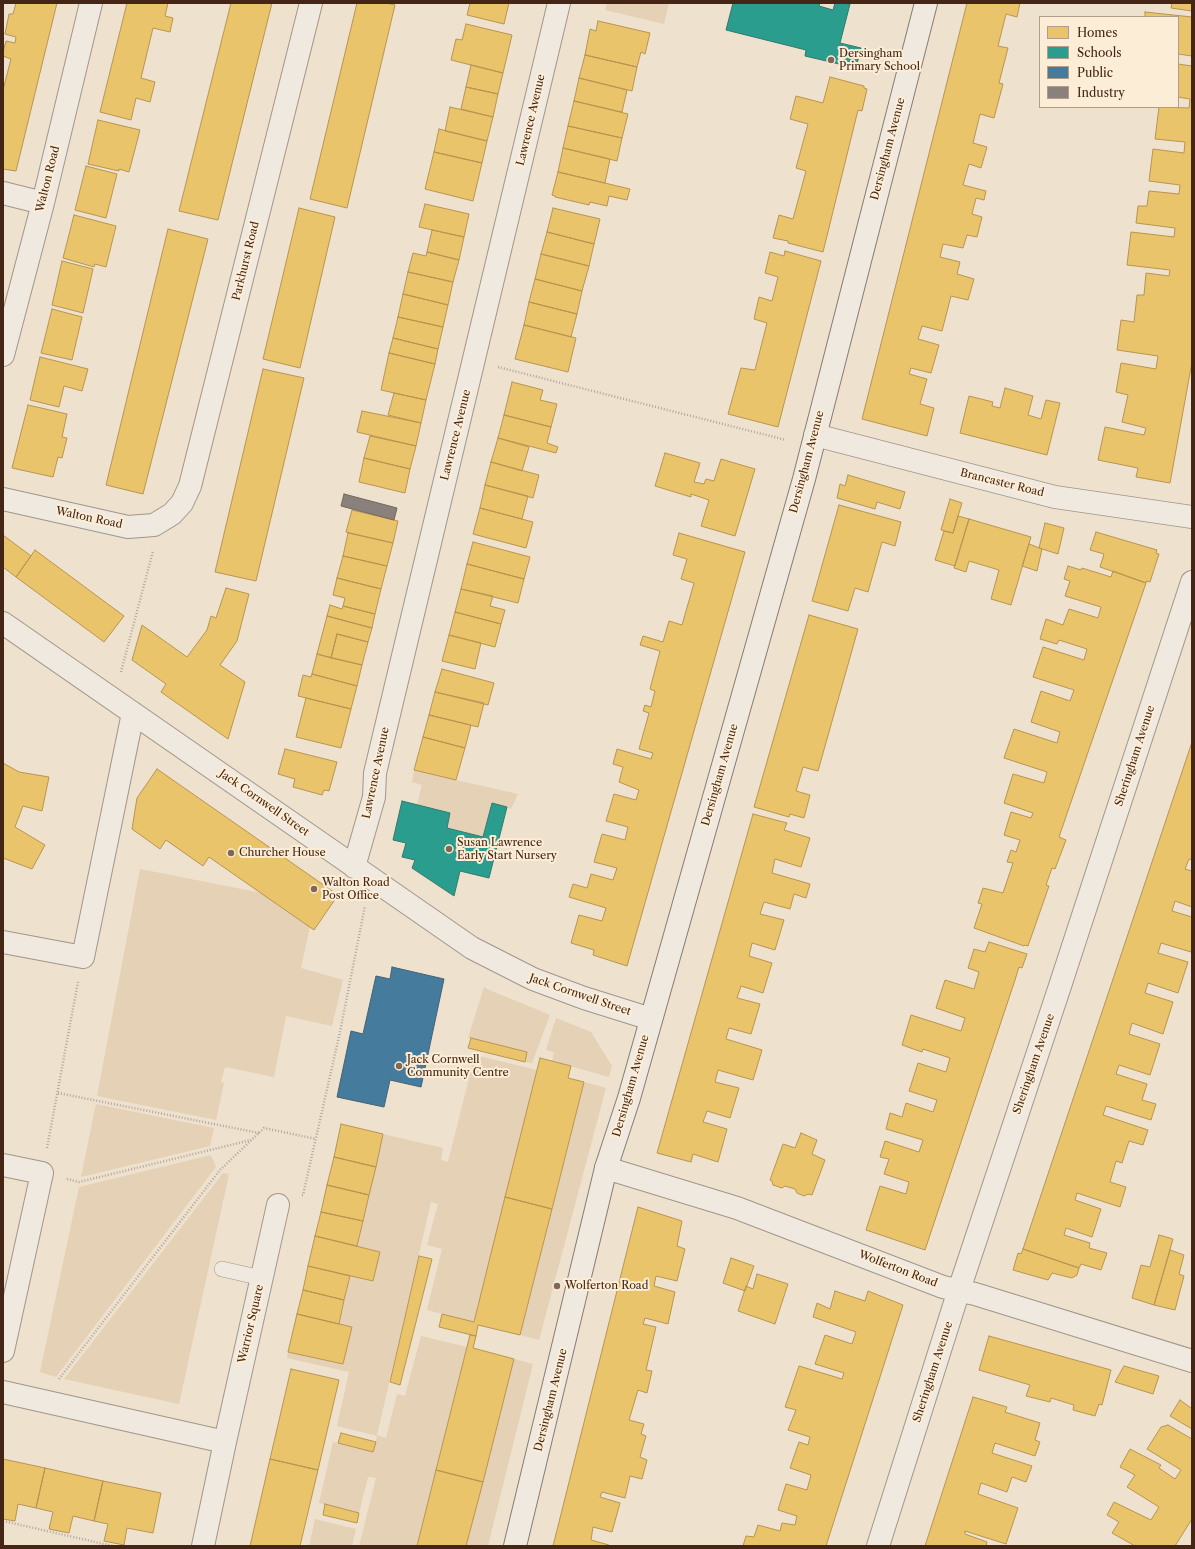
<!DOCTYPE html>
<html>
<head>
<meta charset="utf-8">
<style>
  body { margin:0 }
  #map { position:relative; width:1195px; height:1549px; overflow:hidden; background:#eee1cd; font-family:"Libre Caslon Text",serif }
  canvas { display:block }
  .frame { position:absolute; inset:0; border:4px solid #442516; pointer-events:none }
  .legend { position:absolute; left:1039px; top:16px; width:140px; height:92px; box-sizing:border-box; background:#fcedd6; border:1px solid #b29d89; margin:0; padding:5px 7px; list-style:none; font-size:12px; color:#442516 }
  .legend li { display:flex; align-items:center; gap:8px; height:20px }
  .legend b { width:20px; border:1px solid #b29d89 }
</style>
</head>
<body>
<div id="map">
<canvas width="1195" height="1549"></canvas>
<div class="frame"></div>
<ul class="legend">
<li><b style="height:11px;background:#e9c46a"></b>Homes</li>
<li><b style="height:11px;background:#2a9d8f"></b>Schools</li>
<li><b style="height:11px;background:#457b9d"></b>Public</li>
<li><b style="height:11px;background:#8a817c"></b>Industry</li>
</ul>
</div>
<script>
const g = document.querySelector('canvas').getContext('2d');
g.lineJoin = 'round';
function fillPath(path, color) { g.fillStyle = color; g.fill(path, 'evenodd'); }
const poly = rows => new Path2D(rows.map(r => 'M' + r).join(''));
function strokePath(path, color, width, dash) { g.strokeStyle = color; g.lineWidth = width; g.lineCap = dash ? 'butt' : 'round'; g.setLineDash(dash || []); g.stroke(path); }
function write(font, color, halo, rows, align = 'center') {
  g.font = font + ' "Libre Caslon Text",serif'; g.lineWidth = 4; g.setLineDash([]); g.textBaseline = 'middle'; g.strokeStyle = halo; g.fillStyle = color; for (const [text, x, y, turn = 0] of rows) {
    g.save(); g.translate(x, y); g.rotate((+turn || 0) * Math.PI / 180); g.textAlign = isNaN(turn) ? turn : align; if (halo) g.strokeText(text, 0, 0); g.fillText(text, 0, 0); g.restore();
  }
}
const green = poly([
  [607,3,669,3,664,24,605,10],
  [414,770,456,780,518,794,511,809,492,803,483,837,447,828,450,813,417,805,422,785,412,782],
  [140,869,262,893,310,927,301,968,343,980,332,1026,286,1016,274,1077,225,1067,221,1082,224,1083,216,1120,97,1096],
  [484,987,487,989,550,1015,532,1063,525,1062,527,1052,468,1038],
  [556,1018,591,1032,612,1066,609,1077,552,1061,554,1052,546,1050],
  [475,1055,537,1070,474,1322,427,1310,442,1249,427,1245,438,1204,431,1202,377,1435,386,1438,397,1394,405,1396,421,1336,467,1347,417,1546,359,1546,376,1478,368,1477,359,1513,319,1503,333,1442,373,1452,377,1436,337,1426,349,1372,287,1358,288,1352,343,1364,352,1327,339,1324,350,1276,373,1281,380,1252,357,1246,383,1134,443,1148,441,1160,448,1162],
  [584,1082,606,1088,539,1340,520,1335],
  [96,1104,214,1128,210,1146,81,1177],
  [211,1155,216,1167,56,1377,40,1372,79,1187],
  [223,1173,229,1174,179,1404,64,1379],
  [514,1359,533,1364,488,1546,466,1546],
  [315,1519,356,1529,352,1546,309,1546]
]);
const homes = poly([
  [16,3,57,3,16,171,3,169,3,90,11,59,3,56,3,52,6,41,15,43,16,37,5,34,9,14,13,14,16,3],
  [127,3,168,3,165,16,173,18,170,32,153,28,141,78,155,82,150,102,136,98,131,120,100,112,127,3],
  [231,3,272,3,218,220,179,211,231,3],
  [357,3,386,3,395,5,347,208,310,199,357,3],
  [470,3,509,3,504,24,467,15,470,3],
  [967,3,1020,3,1017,17,1006,14,998,46,1008,48,999,83,1003,84,994,118,980,114,973,143,987,147,981,168,969,164,963,185,986,191,984,200,976,198,972,214,982,217,977,237,967,235,963,248,943,244,940,257,960,262,957,274,974,279,968,300,951,296,942,331,922,326,918,339,939,345,931,373,911,368,909,374,927,379,920,404,934,408,927,436,862,419,967,3],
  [1172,3,1192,3,1192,11,1171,8,1172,3],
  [1145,12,1192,17,1192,56,1178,54,1178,17,1145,17,1145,12],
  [598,21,650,33,645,54,641,52,637,67,585,55,590,29,596,31,598,21],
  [466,24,512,35,503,73,451,60,456,39,462,40,466,24],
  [585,55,637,67,632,91,579,78,585,55],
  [1192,63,1192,362,1170,483,1136,477,1138,468,1098,460,1105,427,1144,435,1146,428,1122,422,1128,395,1116,392,1121,363,1156,369,1158,356,1117,350,1121,320,1134,322,1137,295,1144,295,1146,273,1169,276,1170,270,1127,265,1131,232,1174,237,1175,228,1136,223,1138,206,1147,206,1149,191,1179,194,1180,185,1149,181,1153,149,1184,153,1185,142,1155,139,1159,107,1189,108,1190,99,1178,97,1178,64,1192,66,1192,63],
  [471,65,503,73,498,94,466,87,471,65],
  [830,77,864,86,864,88,867,89,862,111,858,110,823,252,788,243,788,241,773,238,779,215,793,219,806,171,796,168,808,124,790,119,796,96,823,103,830,77],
  [579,78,627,90,622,112,574,101,579,78],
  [466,87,498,94,493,117,461,109,466,87],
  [574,101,628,114,622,138,568,126,574,101],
  [450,107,493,117,487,141,445,131,450,107],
  [98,120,140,130,129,172,119,169,119,171,88,164,98,120],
  [568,126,622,138,617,161,563,148,568,126],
  [439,129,487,141,482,163,434,152,439,129],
  [563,148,610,159,605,183,558,172,563,148],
  [434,152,482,163,473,201,425,189,434,152],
  [86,166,117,174,106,218,75,210,86,166],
  [558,172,630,189,627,200,609,196,607,206,590,202,589,205,555,197,555,196,552,195,558,172],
  [425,204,469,214,464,237,419,227,425,204],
  [299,208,335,217,300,368,263,359,299,208],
  [553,208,600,219,594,244,547,232,553,208],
  [74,215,116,226,106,267,95,264,94,267,63,258,74,215],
  [168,229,208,239,143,494,106,485,168,229],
  [432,230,464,237,459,260,427,252,432,230],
  [547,232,594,244,589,266,541,254,547,232],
  [785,251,821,261,778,427,728,414,741,368,755,370,767,323,754,319,759,297,772,301,778,277,765,273,770,252,784,256,785,251],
  [427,252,459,260,453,282,408,272,413,253,426,256,427,252],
  [541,254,589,266,582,291,535,279,541,254],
  [62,261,93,269,83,313,52,305,62,261],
  [408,272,453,282,448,305,403,294,408,272],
  [535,279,582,291,577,314,529,302,535,279],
  [403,294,448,305,443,327,398,317,403,294],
  [529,302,577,314,571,337,524,325,529,302],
  [52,309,82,317,72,360,41,353,52,309],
  [398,317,443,327,438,349,393,338,398,317],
  [524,325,576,338,568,372,515,359,524,325],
  [393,338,438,349,435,364,389,353,393,338],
  [389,353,435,364,426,400,381,390,389,353],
  [40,357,88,369,82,391,64,386,59,407,30,400,40,357],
  [263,369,304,378,256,581,215,572,263,369],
  [512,382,543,390,540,400,557,404,551,427,504,415,512,382],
  [1005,388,1033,396,1028,415,1041,419,1046,400,1060,403,1047,455,960,433,969,396,993,402,992,406,1000,408,1005,388],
  [394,393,426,400,421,423,388,415,394,393],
  [28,405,67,414,62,437,67,438,62,458,58,457,53,477,12,468,28,405],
  [362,411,421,423,416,446,357,432,362,411],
  [504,415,551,427,547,443,558,447,556,453,498,438,504,415],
  [370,436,416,446,410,469,364,458,370,436],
  [498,438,529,447,522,471,491,462,498,438],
  [665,453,700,463,694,482,704,484,706,479,714,481,721,459,755,469,735,536,701,526,709,500,691,494,691,497,655,486,665,453],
  [364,458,410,469,405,493,359,482,364,458],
  [491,462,539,475,533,498,485,485,491,462],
  [848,475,905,492,900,509,877,502,875,509,837,498,840,484,845,486,848,475],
  [485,485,528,496,522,519,480,508,485,485],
  [950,499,962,503,953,533,941,530,950,499],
  [839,505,901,522,895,546,882,542,868,592,855,588,848,611,812,601,839,505],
  [480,508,533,522,526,548,473,534,480,508],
  [352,510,398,521,393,543,346,532,352,510],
  [958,516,969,519,955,566,935,560,944,531,953,533,958,516],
  [969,519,1031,537,1011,605,991,599,999,570,969,561,966,572,954,568,969,519],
  [1045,523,1064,528,1058,554,1039,548,1045,523],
  [1096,532,1157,550,1156,553,1159,554,1150,582,1146,581,1146,583,1100,567,1104,554,1090,550,1096,532],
  [348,533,393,543,387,566,343,556,348,533],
  [679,533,745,552,627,966,593,955,594,950,571,943,579,915,602,921,606,908,569,897,573,884,587,888,591,874,613,880,617,868,594,862,602,834,625,840,628,827,606,821,614,794,636,800,639,790,619,782,623,767,613,764,617,749,651,759,653,753,639,749,649,713,643,711,645,705,651,707,655,691,650,689,660,651,640,645,643,636,663,642,669,621,682,625,694,583,681,579,687,559,673,555,679,533],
  [3,535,31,556,16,577,3,567,3,535],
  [473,542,530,557,524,579,467,564,473,542],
  [1029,544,1042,549,1037,571,1022,566,1029,544],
  [35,550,124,616,104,642,16,577,35,550],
  [343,556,387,566,381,589,337,578,343,556],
  [467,564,524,579,518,603,461,589,467,564],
  [1068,566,1081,570,1082,568,1111,577,1113,571,1146,583,1059,837,1066,840,1055,869,1052,868,1046,885,1049,886,1028,946,1025,945,1024,946,974,928,982,904,978,903,983,888,1003,893,1013,863,1007,862,1011,850,1016,852,1020,840,1004,835,1011,812,1031,818,1033,813,1004,803,1013,774,1044,783,1047,772,1004,758,1014,729,1057,743,1060,732,1031,722,1041,691,1070,701,1074,690,1033,677,1043,647,1084,660,1087,649,1059,640,1057,644,1040,639,1046,619,1063,625,1069,609,1098,618,1101,607,1065,596,1070,581,1064,579,1068,566],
  [337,578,381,589,375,614,343,606,345,598,333,595,337,578],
  [226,588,249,594,237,641,220,665,245,682,228,739,161,692,166,684,132,660,142,625,187,657,207,630,211,616,216,618,226,588],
  [461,589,493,596,490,606,505,610,501,624,455,612,461,589],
  [330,605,342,609,343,606,375,614,372,628,327,616,330,605],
  [455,612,501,624,495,647,449,635,455,612],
  [809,615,858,629,818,771,803,767,796,791,810,795,804,818,790,814,789,817,754,807,809,615],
  [327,616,372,628,368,642,337,634,331,658,317,654,327,616],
  [337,634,368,642,362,665,331,658,337,634],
  [449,635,481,643,475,669,442,661,449,635],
  [317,654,362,665,357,686,312,674,317,654],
  [442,669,494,683,488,705,435,692,442,669],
  [312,674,357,686,351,709,298,696,303,675,311,677,312,674],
  [435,692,484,703,478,727,429,715,435,692],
  [306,698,351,709,341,748,296,737,306,698],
  [429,715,471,725,465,748,423,737,429,715],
  [423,737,465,748,456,780,414,770,423,737],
  [1192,742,1192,860,1189,859,1185,869,1192,871,1192,907,1175,901,1172,911,1192,917,1192,948,1191,952,1161,943,1158,953,1188,962,1178,993,1148,983,1145,993,1173,1002,1163,1034,1132,1023,1129,1034,1160,1044,1150,1075,1119,1065,1116,1074,1147,1084,1142,1100,1156,1104,1151,1120,1106,1106,1103,1115,1148,1130,1143,1145,1129,1141,1122,1163,1116,1161,1110,1182,1126,1187,1120,1207,1077,1193,1075,1200,1101,1209,1092,1237,1066,1228,1064,1235,1090,1243,1089,1248,1107,1253,1101,1270,1081,1264,1079,1268,1023,1249,1192,742],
  [285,749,337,762,329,791,324,790,322,795,293,787,295,779,278,774,285,749],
  [3,763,19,772,49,777,42,811,23,806,15,827,45,845,32,869,3,858,3,763],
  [157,769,338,895,314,930,209,857,203,866,166,840,160,849,132,829,137,798,157,769],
  [753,814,787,823,784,830,810,838,801,867,775,859,772,873,810,884,806,898,794,894,790,909,764,902,760,914,784,920,775,950,752,943,749,956,772,963,763,993,741,986,737,998,760,1004,751,1034,729,1028,726,1039,762,1050,753,1080,718,1070,715,1082,739,1088,730,1118,707,1111,703,1122,727,1129,718,1162,693,1154,691,1162,657,1153,753,814],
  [989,942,1027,954,1022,968,1019,967,1015,980,925,1250,866,1230,880,1186,906,1194,909,1182,884,1174,889,1159,880,1157,885,1141,919,1152,923,1140,886,1129,890,1113,902,1117,906,1103,933,1112,937,1100,909,1091,918,1063,946,1072,950,1058,923,1049,922,1052,902,1045,911,1015,961,1031,965,1018,936,1008,945,980,974,989,979,972,968,968,974,949,985,952,989,942],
  [471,1038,527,1052,525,1062,468,1048,471,1038],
  [540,1058,571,1066,568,1078,584,1082,552,1209,505,1197,540,1058],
  [341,1124,383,1134,376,1167,334,1157,341,1124],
  [801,1133,817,1140,812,1154,825,1160,812,1195,808,1194,804,1196,797,1193,795,1189,785,1186,782,1188,773,1185,772,1181,770,1180,783,1144,795,1148,801,1133],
  [334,1157,376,1167,369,1195,327,1185,334,1157],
  [327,1185,369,1195,363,1221,321,1212,327,1185],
  [505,1197,552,1209,520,1335,478,1325,476,1336,439,1327,442,1314,474,1322,505,1197],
  [638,1207,682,1221,677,1246,685,1249,677,1281,656,1276,654,1286,675,1292,668,1324,645,1318,643,1324,656,1327,646,1370,652,1371,647,1393,638,1390,629,1420,644,1424,641,1434,646,1436,640,1457,647,1460,642,1479,630,1476,625,1498,602,1492,600,1497,620,1503,612,1532,593,1527,591,1540,609,1545,609,1546,553,1546,638,1207],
  [321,1212,363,1221,357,1246,315,1236,321,1212],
  [1159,1235,1173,1239,1154,1305,1132,1298,1141,1265,1150,1267,1159,1235],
  [315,1236,380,1252,373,1281,308,1266,315,1236],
  [1023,1249,1079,1268,1077,1275,1072,1278,1052,1273,1048,1280,1013,1270,1018,1253,1021,1254,1023,1249],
  [1170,1250,1184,1255,1179,1274,1184,1276,1175,1310,1154,1305,1170,1250],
  [419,1256,432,1259,400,1385,390,1382,419,1256],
  [731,1258,754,1266,745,1291,723,1283,731,1258],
  [308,1266,350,1276,344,1300,303,1290,308,1266],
  [757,1274,788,1284,775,1324,738,1311,746,1286,753,1289,757,1274],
  [303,1290,344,1300,339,1324,297,1314,303,1290],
  [835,1291,865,1301,868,1291,903,1305,826,1546,743,1546,746,1536,754,1537,758,1525,780,1531,782,1523,795,1525,797,1516,778,1510,786,1484,807,1490,811,1475,790,1468,799,1442,808,1445,810,1437,788,1430,796,1410,785,1407,799,1366,842,1379,844,1373,815,1364,825,1335,852,1344,856,1332,813,1317,817,1303,830,1309,835,1291],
  [297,1314,352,1327,343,1364,288,1352,297,1314],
  [470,1335,476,1336,473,1348,514,1359,483,1482,436,1470,470,1335],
  [989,1336,1111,1370,1102,1405,1099,1404,1095,1416,1073,1410,1074,1405,1051,1398,1050,1402,1026,1396,1030,1385,979,1370,989,1336],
  [1124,1366,1159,1376,1153,1394,1115,1382,1124,1366],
  [291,1369,339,1380,318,1470,270,1459,291,1369],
  [973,1397,1007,1407,1005,1412,1040,1423,1035,1440,1040,1442,1035,1456,995,1443,992,1453,1032,1466,1026,1482,1012,1477,1007,1492,981,1483,978,1494,1018,1508,1006,1544,965,1531,965,1534,987,1542,986,1546,925,1546,973,1397],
  [1180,1400,1191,1408,1192,1406,1192,1429,1170,1416,1180,1400],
  [1168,1425,1192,1439,1192,1519,1175,1546,1135,1546,1112,1533,1119,1522,1107,1515,1114,1502,1151,1520,1159,1507,1127,1487,1135,1475,1120,1467,1130,1449,1161,1465,1159,1468,1175,1479,1181,1470,1147,1449,1161,1427,1168,1425],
  [341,1433,376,1442,373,1452,338,1443,341,1433],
  [3,1459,45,1468,36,1508,18,1504,15,1521,3,1519,3,1459],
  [270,1459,318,1470,300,1546,250,1546,270,1459],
  [45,1468,103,1481,94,1521,73,1516,69,1533,49,1529,53,1512,36,1508,45,1468],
  [436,1470,483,1482,466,1546,417,1546,436,1470],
  [103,1481,161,1493,153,1533,127,1528,124,1545,104,1541,108,1524,94,1521,103,1481],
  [325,1504,359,1513,357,1523,323,1515,325,1504]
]);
const schools = poly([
  [733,3,820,3,819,6,833,10,835,3,850,4,840,43,861,48,856,68,805,56,806,50,726,30,733,3],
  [402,801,450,813,447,828,483,837,492,803,507,807,489,878,460,871,454,896,412,868,415,860,402,857,406,843,393,840,402,801]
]);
const public = poly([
  [392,967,444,979,421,1087,390,1080,384,1107,337,1097,351,1031,363,1034,376,976,390,979,392,967]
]);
const industry = poly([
  [344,494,397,508,394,520,341,506,344,494]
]);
const path = poly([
  [498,367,786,440],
  [121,672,153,551],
  [58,1093,259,1133],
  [47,1148,78,982],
  [67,1179,79,1182,251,1140],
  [302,1195,303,1195,340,1032,365,906],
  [59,1379,220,1170,264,1128,316,1139],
  [3,1521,113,1546]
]);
const service = poly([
  [222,1269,262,1278]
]);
const minor = poly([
  [3,193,43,203],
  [3,355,43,203,91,3],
  [815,435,1055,497,1192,517],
  [3,499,128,527,154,525,172,514,182,503,190,486,311,3],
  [3,623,472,948,533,979,584,998,651,1019],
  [354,867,374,797,375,773,559,3],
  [3,942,83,957,133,713],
  [3,1165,42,1173,3,1351],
  [606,1168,737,1208,943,1287,975,1294,1192,1361],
  [3,1392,225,1442],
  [203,1546,225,1442,278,1205],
  [878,1546,959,1290,1060,986,1192,582]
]);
const secondary = poly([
  [515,1546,606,1168,629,1098,804,479,926,3]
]);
const markers = [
  [831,60,4,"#806756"],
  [449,849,4,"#806756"],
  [231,853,4,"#806756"],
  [314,889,4,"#806756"],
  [399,1066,4,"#806756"],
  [557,1286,4,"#806756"]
];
const poiNames = [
  ["Dersingham",839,54],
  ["Primary School",839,67],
  ["Susan Lawrence",457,843],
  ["Early Start Nursery",457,856],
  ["Churcher House",239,853],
  ["Walton Road",322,883],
  ["Post Office",322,896],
  ["Jack Cornwell",407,1060],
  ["Community Centre",407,1073],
  ["Wolferton Road",565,1286]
];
const streetNames = [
  ["Lawrence Avenue",531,120,-77],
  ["Dersingham Avenue",888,149,-75],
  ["Walton Road",48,179,-76],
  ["Parkhurst Road",246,261,-76],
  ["Lawrence Avenue",456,435,-76],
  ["Dersingham Avenue",807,462,-75],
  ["Brancaster Road",1002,483,14],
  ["Walton Road",89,518,12],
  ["Sheringham Avenue",1135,756,-72],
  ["Lawrence Avenue",376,773,-78],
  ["Dersingham Avenue",720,775,-74],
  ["Jack Cornwell Street",264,803,35],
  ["Jack Cornwell Street",580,995,19],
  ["Sheringham Avenue",1034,1064,-71],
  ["Dersingham Avenue",631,1086,-74],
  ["Wolferton Road",898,1269,21],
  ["Warrior Square",251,1324,-77],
  ["Sheringham Avenue",933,1372,-72],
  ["Dersingham Avenue",551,1400,-76]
];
fillPath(green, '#e4d1b6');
fillPath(homes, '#e9c46a');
strokePath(homes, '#b89451', 1);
fillPath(schools, '#2a9d8f');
strokePath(schools, '#32796b', 1);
fillPath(public, '#457b9d');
strokePath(public, '#456174', 1);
fillPath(industry, '#8a817c');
strokePath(industry, '#75655d', 1);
strokePath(service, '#a19688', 16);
strokePath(minor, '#a19688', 24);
strokePath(secondary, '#887c71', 24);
strokePath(path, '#b0a79e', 2.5, [1, 2]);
strokePath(service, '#f0e9df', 15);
strokePath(minor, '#f0e9df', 22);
strokePath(secondary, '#f0e9df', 22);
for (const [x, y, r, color] of markers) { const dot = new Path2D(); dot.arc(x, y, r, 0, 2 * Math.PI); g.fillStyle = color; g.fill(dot); strokePath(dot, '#fcedd6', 1.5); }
write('11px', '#442516', '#fcedd6', poiNames, 'left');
write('11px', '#442516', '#fcedd6', streetNames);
</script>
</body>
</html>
